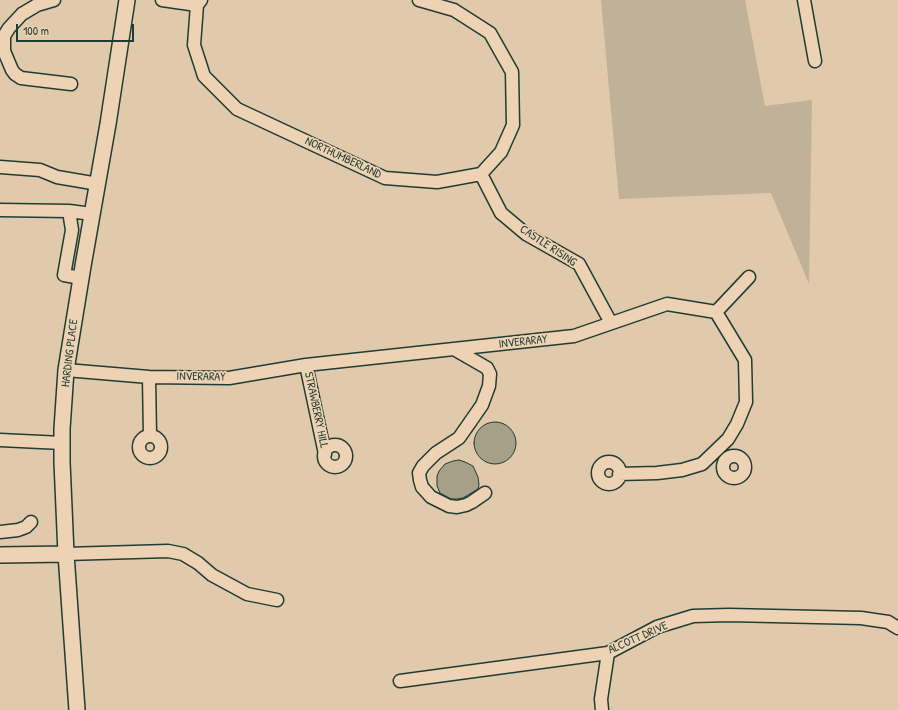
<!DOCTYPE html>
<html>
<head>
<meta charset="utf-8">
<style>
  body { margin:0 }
  #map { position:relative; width:898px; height:710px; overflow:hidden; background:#e1c9ac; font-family:"Patrick Hand",sans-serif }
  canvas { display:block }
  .scale { position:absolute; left:16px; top:24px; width:118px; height:18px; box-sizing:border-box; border:2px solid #1f3d34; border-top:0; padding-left:5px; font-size:12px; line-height:14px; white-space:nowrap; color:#1f3d34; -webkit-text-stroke:3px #edd2b4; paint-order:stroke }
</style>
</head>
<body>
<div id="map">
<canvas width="898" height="710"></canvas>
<div class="scale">100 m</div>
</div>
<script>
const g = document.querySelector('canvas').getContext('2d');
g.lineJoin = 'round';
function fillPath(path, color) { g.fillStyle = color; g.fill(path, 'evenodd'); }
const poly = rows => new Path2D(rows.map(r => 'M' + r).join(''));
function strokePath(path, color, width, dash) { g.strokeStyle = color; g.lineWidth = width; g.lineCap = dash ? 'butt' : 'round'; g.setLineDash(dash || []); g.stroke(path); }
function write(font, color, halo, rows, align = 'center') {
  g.font = font + ' "Patrick Hand",sans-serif'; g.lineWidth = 3.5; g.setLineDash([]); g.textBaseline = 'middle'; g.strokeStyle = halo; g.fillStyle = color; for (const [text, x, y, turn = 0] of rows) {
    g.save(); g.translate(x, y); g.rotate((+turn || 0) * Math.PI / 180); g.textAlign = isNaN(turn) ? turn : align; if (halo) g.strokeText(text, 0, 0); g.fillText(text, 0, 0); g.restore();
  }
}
const green = poly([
  [601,0,745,0,765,106,812,100,809,284,771,193,619,199]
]);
const building = poly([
  '474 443a21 21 0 1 1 42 0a21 21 0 1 1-42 0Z',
  [459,460,465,462,473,466,478,477,479,485,478,489,463,498,457,499,451,499,440,493,437,486,437,476,439,471,445,464,453,461,459,460]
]);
const minor = poly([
  [54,0,37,5,22,14,9,28,4,36,4,51,12,70,15,74,21,78,71,84],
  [162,0,197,5],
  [201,0,197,5,194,45,204,76,237,109,385,178,437,182,481,174,501,152,513,125,512,72,490,33,454,10,419,0],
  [804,0,815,61],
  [0,167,40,170,57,177,98,184],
  [481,174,501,213,526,234,579,264,611,323],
  [0,210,69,211,92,214],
  [69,211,72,230,64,275,81,278],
  [716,312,749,277],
  [454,349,487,368,490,374,489,386,482,405,466,428,459,438,436,453,423,466,419,473,420,480,422,487,431,497,449,506,457,507,466,505,472,502,485,493],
  [306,365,325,454],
  [66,370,149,377,229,378,306,365,574,336,667,304,716,312,745,360,746,402,737,424,728,439,702,464,682,470,657,473,619,474],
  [149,377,150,436],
  '139 447a11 11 0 1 1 22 0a11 11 0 1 1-22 0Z',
  [0,440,62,443],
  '324 456a11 11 0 1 1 22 0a11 11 0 1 1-22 0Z',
  '723 467a11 11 0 1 1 22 0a11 11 0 1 1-22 0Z',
  '598 473a11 11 0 1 1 22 0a11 11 0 1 1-22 0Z',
  [0,532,18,530,26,527,31,522],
  [66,554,168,551,183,554,198,563,212,575,247,594,277,600],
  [400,681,608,653,657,627,693,616,729,615,861,618,888,622,898,628],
  [602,710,601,699,608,653]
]);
const major = poly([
  [0,555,66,554],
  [77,710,66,554,62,462,62,429,66,370,83,266,108,124,127,0]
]);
const streetNames = [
  ["NORTHUMBERLAND",343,158,25],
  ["CASTLE RISING",548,246,33],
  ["INVERARAY",523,342,-6],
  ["HARDING PLACE",70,353,-83],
  ["INVERARAY",201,377,1],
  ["STRAWBERRY HILL",316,410,78],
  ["ALCOTT DRIVE",638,638,-24]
];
fillPath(green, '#c0b298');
fillPath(building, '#a7a089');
strokePath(building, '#1f3d34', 1);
strokePath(minor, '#1f3d34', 15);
strokePath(major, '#1f3d34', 18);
strokePath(minor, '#edd2b4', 12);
strokePath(major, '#edd2b4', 15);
write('12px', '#1f3d34', '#edd2b4', streetNames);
</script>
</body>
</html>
